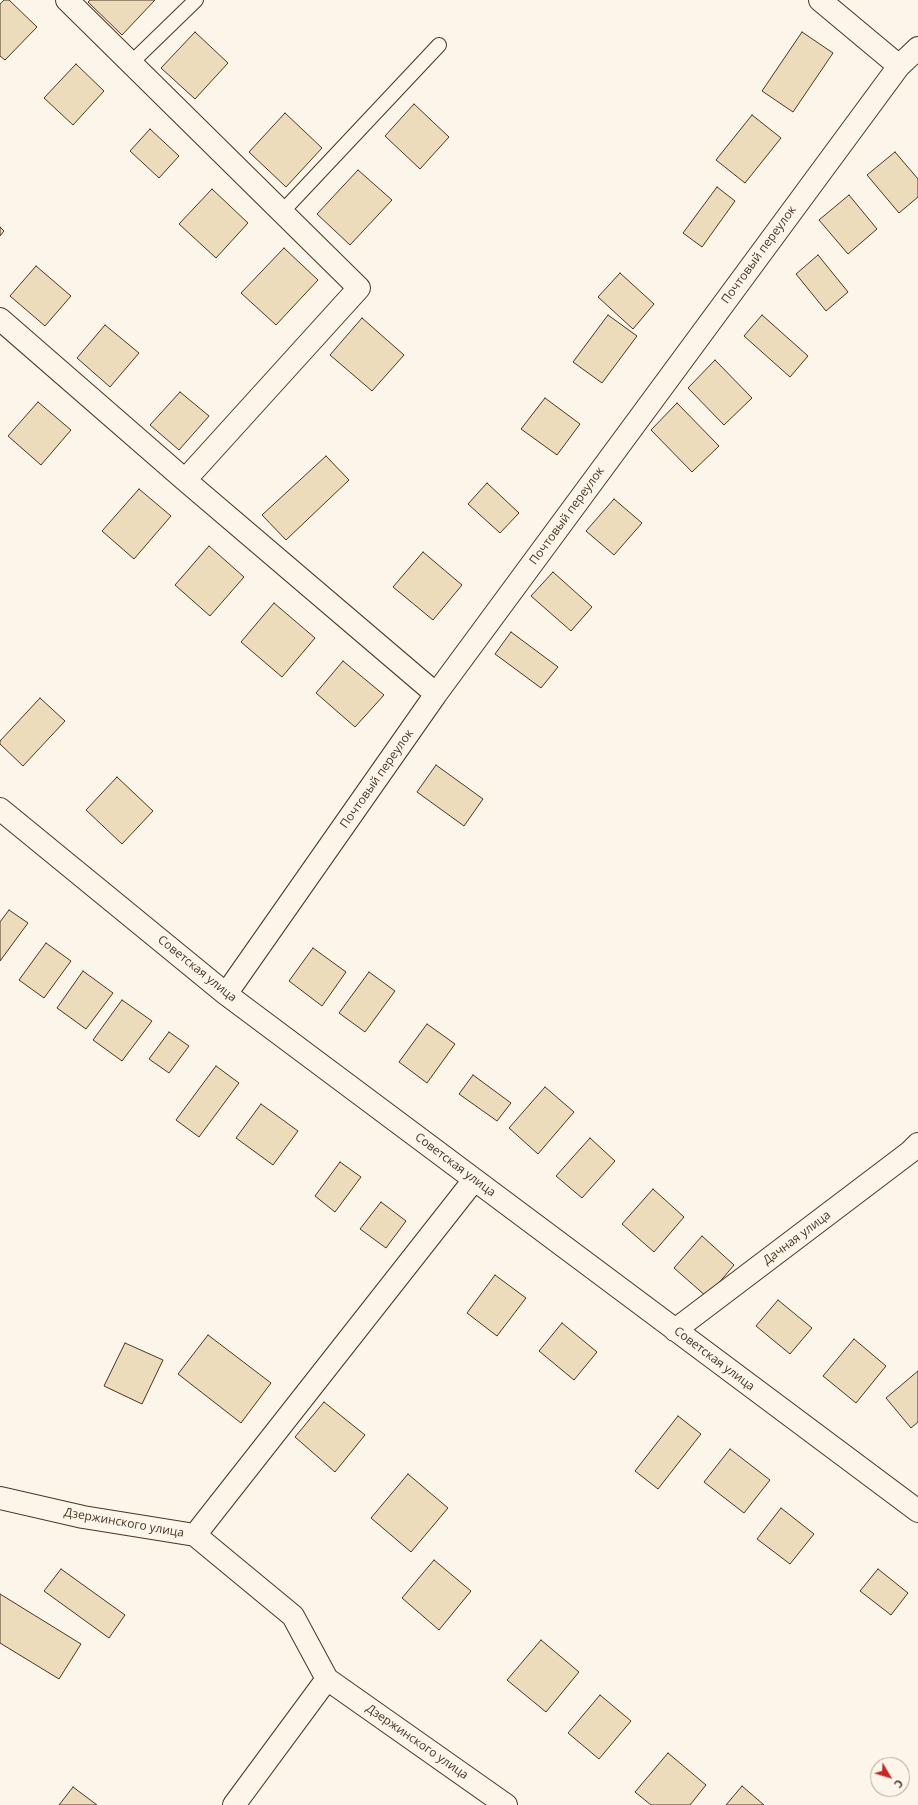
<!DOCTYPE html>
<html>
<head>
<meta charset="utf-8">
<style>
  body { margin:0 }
  #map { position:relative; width:918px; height:1805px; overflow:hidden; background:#fbf6e9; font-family:"Open Sans",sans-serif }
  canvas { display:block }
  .north { position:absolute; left:870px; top:1757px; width:40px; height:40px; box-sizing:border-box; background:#fbf6e9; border:1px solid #b4a999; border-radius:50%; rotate:128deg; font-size:11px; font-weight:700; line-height:16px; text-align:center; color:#4a3520 }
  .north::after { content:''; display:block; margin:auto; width:14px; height:18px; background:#c62828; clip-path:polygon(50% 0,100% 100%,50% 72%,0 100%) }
</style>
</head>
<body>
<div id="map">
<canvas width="918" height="1805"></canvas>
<div class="north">С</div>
</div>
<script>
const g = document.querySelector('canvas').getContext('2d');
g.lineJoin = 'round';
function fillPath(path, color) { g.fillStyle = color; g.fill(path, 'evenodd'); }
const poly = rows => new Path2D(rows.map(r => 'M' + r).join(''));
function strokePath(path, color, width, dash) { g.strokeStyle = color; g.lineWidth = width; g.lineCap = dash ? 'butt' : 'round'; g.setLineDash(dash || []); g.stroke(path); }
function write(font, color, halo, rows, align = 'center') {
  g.font = font + ' "Open Sans",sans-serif'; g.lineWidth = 3; g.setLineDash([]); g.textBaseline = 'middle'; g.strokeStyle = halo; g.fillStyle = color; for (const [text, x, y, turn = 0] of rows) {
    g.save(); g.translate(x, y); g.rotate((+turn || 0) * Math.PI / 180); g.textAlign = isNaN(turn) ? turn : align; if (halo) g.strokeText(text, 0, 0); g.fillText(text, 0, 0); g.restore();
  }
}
const building = poly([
  [4,0,9,0,37,27,5,60,0,56,0,4,4,0],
  [90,0,155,0,122,35,88,2,90,0],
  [195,32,228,63,195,99,161,68,195,32],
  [802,32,833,53,793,112,762,91,802,32],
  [76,64,104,91,73,125,44,98,76,64],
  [414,104,449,137,420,169,385,136,414,104],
  [285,113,322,148,286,187,249,152,285,113],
  [752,115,781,138,745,183,716,160,752,115],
  [150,129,179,156,159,178,130,151,150,129],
  [895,152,918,179,918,197,899,213,867,175,895,152],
  [358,170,392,200,350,245,317,214,358,170],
  [717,187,735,201,702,247,683,233,717,187],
  [212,189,248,223,216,258,179,224,212,189],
  [849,195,877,229,848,254,819,220,849,195],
  [0,227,4,231,0,236,0,227],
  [284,248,318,280,276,325,241,293,284,248],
  [818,255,848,292,826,311,796,274,818,255],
  [36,266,71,296,45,326,10,296,36,266],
  [620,273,654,304,633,329,598,297,620,273],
  [608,315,637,336,602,383,573,362,608,315],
  [762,315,808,356,790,377,744,336,762,315],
  [362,318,404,355,372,391,330,355,362,318],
  [105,325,139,353,110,387,77,358,105,325],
  [715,360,752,398,724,425,688,388,715,360],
  [180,392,209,416,179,450,150,425,180,392],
  [545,398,580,424,557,455,521,429,545,398],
  [38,402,71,430,41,465,8,436,38,402],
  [677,403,719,446,692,472,651,430,677,403],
  [326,456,349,480,286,540,262,515,326,456],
  [487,483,519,513,500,533,468,504,487,483],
  [139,489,171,516,134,559,102,531,139,489],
  [614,499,642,523,614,555,586,531,614,499],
  [209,546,244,577,210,616,175,585,209,546],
  [423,552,462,585,433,620,393,587,423,552],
  [553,572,592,607,571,631,531,596,553,572],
  [274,603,315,638,282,677,241,642,274,603],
  [511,632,558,667,541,688,495,654,511,632],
  [343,661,384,695,355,727,316,693,343,661],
  [40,698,65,721,23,766,0,744,0,741,40,698],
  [436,765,483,799,464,826,417,792,436,765],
  [117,777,153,811,122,844,86,810,117,777],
  [9,910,28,923,0,961,0,922,9,910],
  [46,943,71,961,44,998,19,980,46,943],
  [313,948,346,972,322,1006,289,981,313,948],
  [83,971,113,993,86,1029,57,1008,83,971],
  [369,972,395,991,365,1032,339,1013,369,972],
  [122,1000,152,1021,122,1061,93,1040,122,1000],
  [427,1024,455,1044,427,1083,399,1062,427,1024],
  [169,1032,189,1046,169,1073,149,1059,169,1032],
  [216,1066,239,1083,199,1137,176,1120,216,1066],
  [473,1075,511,1103,497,1121,459,1094,473,1075],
  [545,1087,574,1112,538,1154,509,1128,545,1087],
  [261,1104,298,1131,273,1165,236,1138,261,1104],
  [590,1138,615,1161,582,1198,556,1176,590,1138],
  [340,1162,361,1177,335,1212,315,1196,340,1162],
  [653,1189,684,1217,654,1252,622,1224,653,1189],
  [381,1202,406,1221,386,1248,360,1229,381,1202],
  [702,1236,734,1265,707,1297,674,1268,702,1236],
  [495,1275,526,1298,497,1336,467,1313,495,1275],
  [778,1300,812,1328,790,1354,756,1326,778,1300],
  [562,1323,597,1352,574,1380,539,1351,562,1323],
  [208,1335,271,1383,241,1423,178,1374,208,1335],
  [854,1339,886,1366,856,1403,823,1376,854,1339],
  [125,1343,163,1360,142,1404,104,1386,125,1343],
  [918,1371,918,1422,911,1428,886,1398,918,1371],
  [324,1402,365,1435,335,1472,295,1437,324,1402],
  [678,1416,701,1434,658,1489,635,1471,678,1416],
  [730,1449,770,1480,744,1513,704,1482,730,1449],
  [408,1474,448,1508,411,1552,371,1518,408,1474],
  [781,1508,814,1534,790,1564,757,1539,781,1508],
  [434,1560,471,1591,439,1630,402,1598,434,1560],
  [61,1569,125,1615,109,1638,44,1591,61,1569],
  [878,1569,908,1593,891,1615,860,1591,878,1569],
  [0,1594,81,1644,59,1679,0,1643,0,1594],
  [541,1640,579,1672,546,1712,507,1680,541,1640],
  [600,1695,631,1721,599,1759,568,1733,600,1695],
  [668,1753,706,1785,690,1805,651,1805,635,1792,668,1753],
  [742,1786,764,1805,726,1805,742,1786],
  [73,1787,97,1805,59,1805,73,1787]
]);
const lane = poly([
  [131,63,196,0],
  [282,212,439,45]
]);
const street = poly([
  [67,0,359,288,185,480],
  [820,0,899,66],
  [0,319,185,480,436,694],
  [0,809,226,994,918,1511],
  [226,994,436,694,899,66,918,48],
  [675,1330,910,1152,918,1144],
  [0,1498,83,1517,195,1535,293,1616,327,1679,234,1805],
  [195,1535,474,1180],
  [327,1679,506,1805]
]);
const streetNames = [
  ["Почтовый переулок",759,255,-54],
  ["Почтовый переулок",567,516,-54],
  ["Почтовый переулок",377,779,-55],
  ["Советская улица",197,969,39],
  ["Советская улица",455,1165,37],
  ["Дачная улица",797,1238,-37],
  ["Советская улица",714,1359,37],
  ["Дзержинского улица",124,1523,10],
  ["Дзержинского улица",417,1742,35]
];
fillPath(building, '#ecdcbc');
strokePath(building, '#4a3520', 1);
strokePath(lane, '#4a3520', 16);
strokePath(street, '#4a3520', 24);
strokePath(lane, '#fbf6e9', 14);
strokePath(street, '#fbf6e9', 22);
write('12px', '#4a3520', '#fbf6e9', streetNames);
</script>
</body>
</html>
